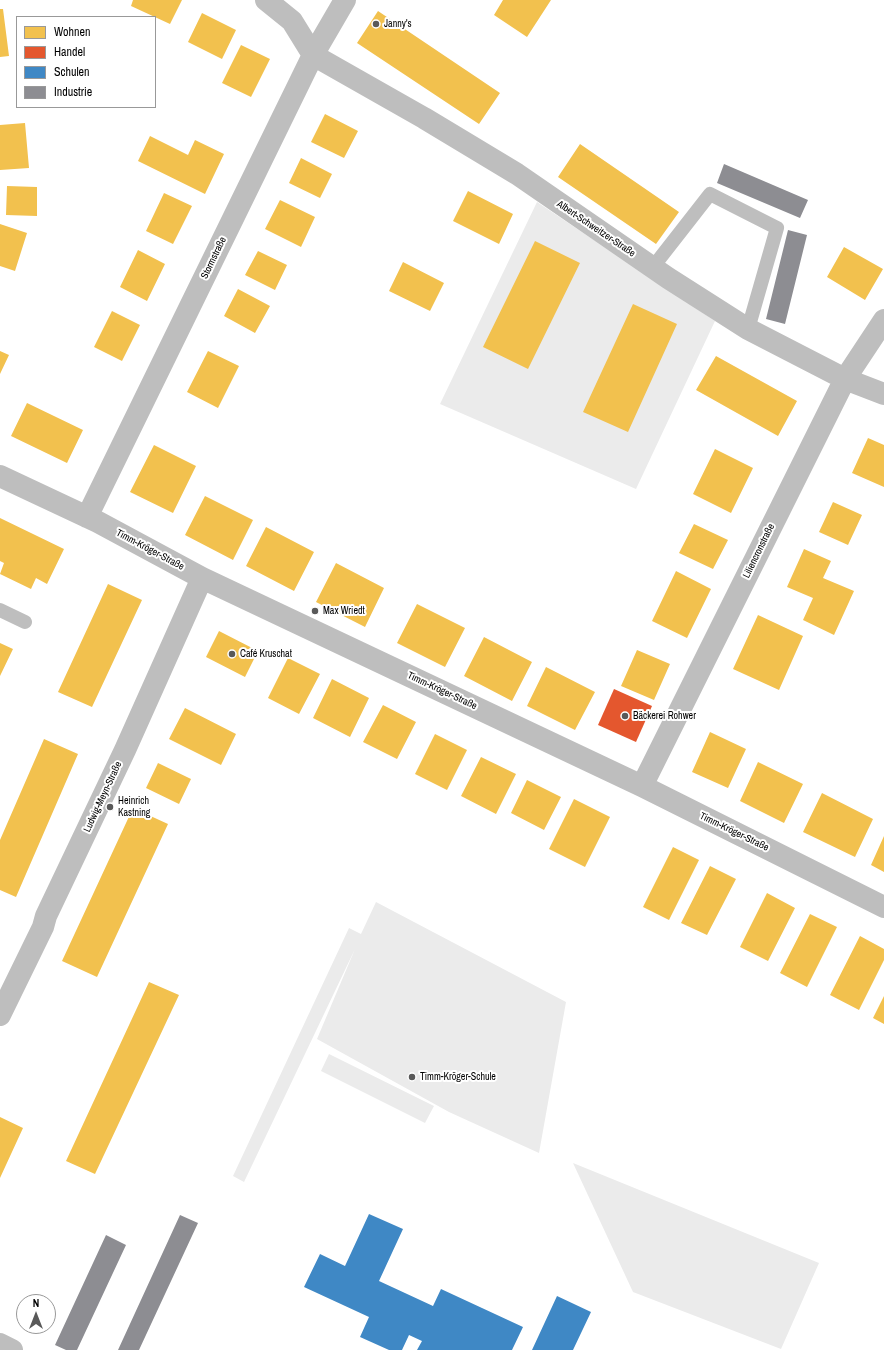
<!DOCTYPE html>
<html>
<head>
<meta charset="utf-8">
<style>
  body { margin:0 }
  #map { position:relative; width:884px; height:1350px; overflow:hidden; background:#fff; font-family:"Archivo Narrow",sans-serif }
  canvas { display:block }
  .legend { position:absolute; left:16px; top:16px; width:140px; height:92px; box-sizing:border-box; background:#fff; border:1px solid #999; margin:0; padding:5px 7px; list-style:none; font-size:12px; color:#000 }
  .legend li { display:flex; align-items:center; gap:8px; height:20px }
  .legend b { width:20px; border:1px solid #999 }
  .north { position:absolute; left:16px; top:1294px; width:40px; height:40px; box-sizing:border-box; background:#fff; border:1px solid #999; border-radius:50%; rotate:0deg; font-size:11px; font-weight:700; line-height:16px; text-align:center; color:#000 }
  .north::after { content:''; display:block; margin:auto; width:14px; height:18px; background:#595959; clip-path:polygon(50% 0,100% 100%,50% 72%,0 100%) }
</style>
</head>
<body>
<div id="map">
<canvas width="884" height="1350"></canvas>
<ul class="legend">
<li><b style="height:11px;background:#f2c14e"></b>Wohnen</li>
<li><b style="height:11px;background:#e4572e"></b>Handel</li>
<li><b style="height:11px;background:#3f88c5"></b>Schulen</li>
<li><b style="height:11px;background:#8d8d92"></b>Industrie</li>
</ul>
<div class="north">N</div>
</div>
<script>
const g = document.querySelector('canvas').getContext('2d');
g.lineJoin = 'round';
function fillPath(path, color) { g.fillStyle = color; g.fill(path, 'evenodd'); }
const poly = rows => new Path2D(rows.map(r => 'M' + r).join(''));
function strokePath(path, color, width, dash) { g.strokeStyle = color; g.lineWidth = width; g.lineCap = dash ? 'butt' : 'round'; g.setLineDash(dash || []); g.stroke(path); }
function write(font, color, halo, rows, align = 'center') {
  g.font = font + ' "Archivo Narrow",sans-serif'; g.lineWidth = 4; g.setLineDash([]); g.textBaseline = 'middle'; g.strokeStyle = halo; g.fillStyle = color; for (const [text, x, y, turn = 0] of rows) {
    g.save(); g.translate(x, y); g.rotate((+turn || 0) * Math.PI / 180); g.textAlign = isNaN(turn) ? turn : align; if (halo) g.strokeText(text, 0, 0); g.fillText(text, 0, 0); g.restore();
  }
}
const green = poly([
  [537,202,715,321,636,489,440,404],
  [376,902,566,1002,539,1153,449,1112,317,1039,355,949,244,1182,233,1176,349,928,361,934],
  [329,1054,434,1106,425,1123,321,1071],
  [573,1163,819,1263,781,1349,633,1292]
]);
const homes = poly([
  [133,0,182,0,170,24,131,6],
  [503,0,551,0,527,37,494,15],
  [0,9,3,9,9,56,0,57],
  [378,11,500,93,479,124,357,43],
  [202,13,236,30,222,59,188,42],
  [241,45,270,59,251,97,222,83],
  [325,114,358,131,344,158,311,142],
  [25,123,29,168,0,170,0,125],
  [150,136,188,155,195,140,224,154,205,194,138,161],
  [580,144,679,212,656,244,558,177],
  [301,158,332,174,320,198,289,183],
  [7,186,37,187,37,216,6,215],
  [468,191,513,214,499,244,453,221],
  [164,193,192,206,173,244,146,231],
  [280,200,315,217,301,247,265,229],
  [0,224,27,233,15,271,0,266],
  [535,241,580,263,528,369,483,347],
  [844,247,883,269,865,300,827,277],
  [138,250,165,264,147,301,120,287],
  [258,251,287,265,275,290,245,275],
  [403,262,444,283,430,311,389,291],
  [238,289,270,306,255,333,224,316],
  [633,304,677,324,628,432,583,412],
  [112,311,140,325,122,361,94,347],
  [0,351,9,355,0,374],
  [208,351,239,366,218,408,187,392],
  [716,356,797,401,778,436,696,390],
  [27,403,83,430,67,463,11,436],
  [868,438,884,445,884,487,852,473],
  [154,445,196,466,173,513,130,492],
  [715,449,753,468,731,513,693,494],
  [205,496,253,520,233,560,185,535],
  [833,502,862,515,848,545,819,532],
  [0,518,64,549,47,584,36,578,31,589,0,574,4,563,0,561],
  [694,524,728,540,713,569,679,553],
  [266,527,314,552,294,591,246,566],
  [804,549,831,561,823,578,854,591,834,635,803,620,813,598,787,587],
  [336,563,384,588,365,627,316,602],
  [676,571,711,589,687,638,652,621],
  [108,584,142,600,92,707,58,692],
  [417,604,465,628,445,667,397,643],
  [758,615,803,636,779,690,733,669],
  [219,631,258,651,245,677,206,657],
  [484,637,532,662,512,701,464,676],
  [0,643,13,649,0,676],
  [637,650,670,664,654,700,621,686],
  [288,658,320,674,299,714,268,698],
  [546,667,595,692,575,730,527,706],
  [332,679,369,698,350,737,313,718],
  [383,705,416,722,397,759,363,742],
  [185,708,236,734,221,765,169,739],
  [710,732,746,749,728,788,692,772],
  [435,734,467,750,447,790,415,774],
  [44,739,78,754,16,897,0,890,0,840],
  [481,757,516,774,496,814,461,796],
  [758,762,803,784,784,823,740,801],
  [158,763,191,779,179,804,146,788],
  [527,780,561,797,544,830,511,813],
  [822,793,873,819,855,857,803,832],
  [574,799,610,817,585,867,549,849],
  [133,808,168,824,97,977,62,961],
  [884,836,884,872,871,865],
  [673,847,699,860,669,920,643,907],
  [710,866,736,879,707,935,681,923],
  [767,893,795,908,768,961,740,947],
  [810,914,837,927,807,987,780,973],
  [860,936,884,949,884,960,859,1010,830,995],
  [149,982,179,995,95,1174,66,1161],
  [884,996,884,1024,873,1018],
  [0,1117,23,1128,0,1178]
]);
const shops = poly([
  [614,689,652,706,636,742,598,725]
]);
const schools = poly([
  [369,1214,403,1229,379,1281,433,1306,441,1289,523,1327,512,1350,417,1350,422,1341,409,1335,402,1350,389,1350,360,1337,369,1317,304,1287,320,1254,345,1266],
  [557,1296,591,1312,573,1350,532,1350]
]);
const industry = poly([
  [724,164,808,200,800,218,717,183],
  [788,230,807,235,785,324,766,319],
  [180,1215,198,1223,139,1350,118,1350],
  [106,1235,126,1245,77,1350,66,1350,55,1345]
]);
const lane = poly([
  [653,267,710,194,777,228,748,329],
  [0,610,25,622]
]);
const street = poly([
  [266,0,292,21,313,55,424,118,517,174,668,278,748,329,845,379,884,394],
  [0,476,98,522,202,578,642,786,884,907],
  [87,517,313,55,345,0],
  [642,786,845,379,884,320],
  [0,1015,43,927,46,916,125,750,202,578],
  [0,1344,12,1350]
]);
const markers = [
  [376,24,4,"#595959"],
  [315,611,4,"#595959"],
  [232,654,4,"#595959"],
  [625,716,4,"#595959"],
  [110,807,4,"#595959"],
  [412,1077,4,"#595959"]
];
const poiNames = [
  ["Janny's",384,24],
  ["Max Wriedt",323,611],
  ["Café Kruschat",240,654],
  ["Bäckerei Rohwer",633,716],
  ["Heinrich",118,801],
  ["Kastning",118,813],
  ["Timm-Kröger-Schule",420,1077]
];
const streetNames = [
  ["Albert-Schweitzer-Straße",596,229,34],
  ["Stormstraße",214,258,-64],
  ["Timm-Kröger-Straße",150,550,28],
  ["Liliencronstraße",759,551,-64],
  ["Timm-Kröger-Straße",442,691,25],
  ["Ludwig-Meyn-Straße",103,797,-65],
  ["Timm-Kröger-Straße",734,832,26]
];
fillPath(green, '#ebebeb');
fillPath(homes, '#f2c14e');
fillPath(shops, '#e4572e');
fillPath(schools, '#3f88c5');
fillPath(industry, '#8d8d92');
strokePath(lane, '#bebebe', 14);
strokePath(street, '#bebebe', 22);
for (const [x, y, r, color] of markers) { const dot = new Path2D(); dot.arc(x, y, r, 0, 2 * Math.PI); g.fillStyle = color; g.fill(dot); strokePath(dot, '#fff', 1.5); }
write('10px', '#000', '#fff', poiNames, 'left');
write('10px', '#000', '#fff', streetNames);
</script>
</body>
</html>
